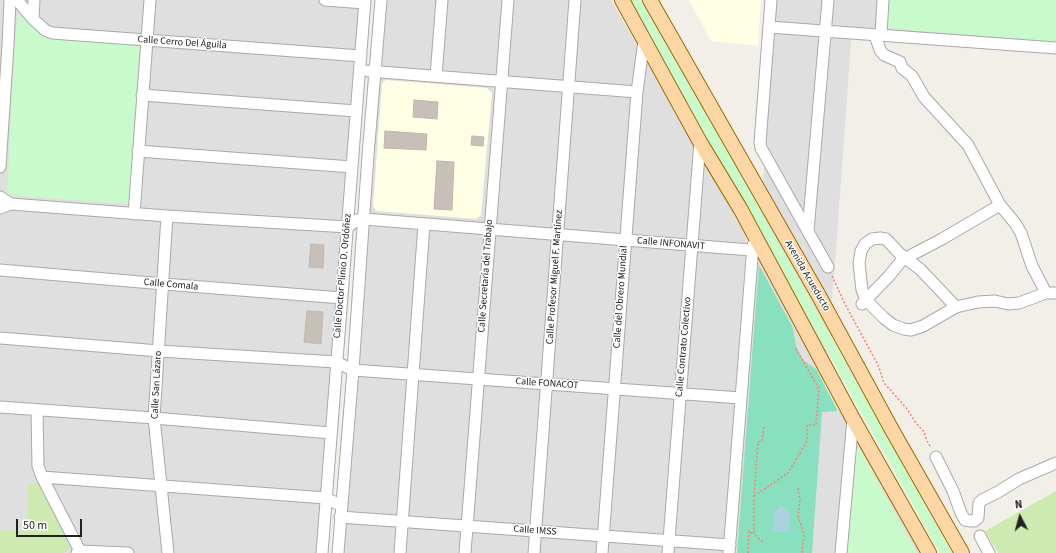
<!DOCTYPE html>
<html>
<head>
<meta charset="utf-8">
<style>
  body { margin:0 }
  #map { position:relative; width:1056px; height:553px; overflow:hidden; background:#f2efe9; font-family:"Source Sans 3",sans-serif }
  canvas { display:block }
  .north { position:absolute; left:1000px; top:497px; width:40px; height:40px; -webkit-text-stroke:3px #fff; paint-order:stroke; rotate:354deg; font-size:11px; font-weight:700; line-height:16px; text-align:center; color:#222 }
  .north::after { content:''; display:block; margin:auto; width:14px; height:18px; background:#222; clip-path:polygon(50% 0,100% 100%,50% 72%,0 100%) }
  .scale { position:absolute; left:16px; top:519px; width:66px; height:18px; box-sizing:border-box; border:2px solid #222; border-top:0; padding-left:5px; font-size:12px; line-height:14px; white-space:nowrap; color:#222; -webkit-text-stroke:3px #fff; paint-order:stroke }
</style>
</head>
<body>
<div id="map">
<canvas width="1056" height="553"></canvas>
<div class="north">N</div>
<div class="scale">50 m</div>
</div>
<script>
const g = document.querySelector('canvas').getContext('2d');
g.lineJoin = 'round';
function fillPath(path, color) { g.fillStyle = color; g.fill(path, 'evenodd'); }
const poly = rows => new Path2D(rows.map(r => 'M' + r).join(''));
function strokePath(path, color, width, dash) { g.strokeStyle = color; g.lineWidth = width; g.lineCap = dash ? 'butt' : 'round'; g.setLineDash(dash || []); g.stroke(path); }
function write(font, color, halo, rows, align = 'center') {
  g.font = font + ' "Source Sans 3",sans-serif'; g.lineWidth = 3; g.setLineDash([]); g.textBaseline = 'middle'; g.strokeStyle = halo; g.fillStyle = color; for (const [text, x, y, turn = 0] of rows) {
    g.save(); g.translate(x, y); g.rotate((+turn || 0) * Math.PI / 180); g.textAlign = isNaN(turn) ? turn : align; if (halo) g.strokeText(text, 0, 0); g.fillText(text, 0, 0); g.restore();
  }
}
const residential = poly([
  [0,0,360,0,317,553,0,553],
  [385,0,611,0,747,237,723,553,342,553],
  [777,0,1056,0,1056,44,852,29,835,264,822,411,842,411,922,553,734,553]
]);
const education = poly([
  [689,0,761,0,758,46,711,41],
  [386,80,487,88,492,93,481,215,476,219,376,211,373,206,382,83]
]);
const grass = poly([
  [28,484,39,484,72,543,71,548,62,553,0,553,0,530,28,531],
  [1056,491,1056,553,998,553,985,531]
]);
const park = poly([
  [630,0,643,0,952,553,940,553],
  [888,0,1056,0,1056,42,886,28],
  [19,9,49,36,140,46,129,204,7,195,15,38],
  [859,447,917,553,848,553,856,448]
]);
const pitch = poly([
  [759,265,793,328,796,346,803,360,816,369,838,411,822,412,812,553,737,553]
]);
const water = poly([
  [780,506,783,506,785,510,789,512,789,532,773,532,774,511,777,510]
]);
const building = poly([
  [414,100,438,102,437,119,413,117,414,100],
  [385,131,427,134,426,150,384,148,385,131],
  [472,136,484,137,483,146,471,145,472,136],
  [437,161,454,162,452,210,434,209,437,161],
  [311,244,324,245,323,268,309,267,311,244],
  [307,311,323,312,321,344,304,342,307,311]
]);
const path = poly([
  [832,276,845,304,878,365,884,383,907,409,916,423,924,432,927,441,931,448],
  [764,427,762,441,758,442,754,496,754,534,764,543],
  [798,488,800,501,798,516,804,534,802,553],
  [754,496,788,473,807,441,807,425,816,425,819,389,795,347],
  [748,553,749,531,753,534]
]);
const minor = poly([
  [17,0,33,19,45,30,52,33,361,56],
  [325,0,365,3],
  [771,0,760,143,761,148,828,267],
  [33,19,34,0],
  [769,27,1056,48],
  [875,35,880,50,884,55,900,62,902,68,912,76,924,97,968,145,1000,205,1015,223,1021,233,1032,266,1046,293],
  [881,35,883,0],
  [368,71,637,92],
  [436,76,442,0],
  [142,95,356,111],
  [138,151,352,167],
  [0,167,8,45,10,0],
  [0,197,11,204,167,216,348,227,357,220,364,219,763,251],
  [0,208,11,204],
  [134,214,150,0],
  [167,216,154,418,168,553],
  [808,231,828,0],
  [0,270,164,284,342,298],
  [862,304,889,276,902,260,942,239,1000,205],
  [956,307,920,269,900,254,886,239,880,238,872,239,865,244,861,251,859,263,862,290,866,300,884,318,893,325,904,329,911,330,923,326,956,307,978,302,995,301,1008,304,1019,303,1046,293,1056,293],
  [0,338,159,351,336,362,353,370,741,398],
  [0,407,154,418,331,433],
  [37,410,38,466,42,477,80,551],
  [936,457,953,491,961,513,965,520,971,521,974,521,978,518,979,503,982,500,998,492,1019,479,1056,463],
  [42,477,326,498,342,506],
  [340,517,730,545],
  [980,536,989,553],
  [77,553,80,551,128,553],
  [322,553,365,0],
  [338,553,353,370,368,155,381,0],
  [400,553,424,224],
  [465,553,508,0],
  [534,553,575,0],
  [602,553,637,92,644,41],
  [668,553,700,142],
  [729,553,753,245],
  [841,553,853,419]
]);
const major = poly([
  [622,0,700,142,741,210,853,419,929,553],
  [650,0,819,296,892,430,962,553]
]);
const streetNames = [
  ["Calle Cerro Del Águila",182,43,4],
  ["Calle INFONAVIT",671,244,5],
  ["Calle Doctor Plinio D. Ordóñez",343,276,-85],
  ["Calle Secretaría del Trabajo",486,276,-86],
  ["Avenida Acueducto",807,276,60],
  ["Calle Profesor Miguel F. Martínez",555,277,-86],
  ["Calle Comala",171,285,5],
  ["Calle del Obrero Mundial",621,297,-86],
  ["Calle Contrato Colectivo",684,347,-85],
  ["Calle FONACOT",547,384,4],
  ["Calle San Lázaro",157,385,-87],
  ["Calle IMSS",535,531,4]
];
fillPath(residential, '#e0dfdf');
fillPath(education, '#ffffe5');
fillPath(grass, '#cdebb0');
fillPath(park, '#c8facc');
fillPath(pitch, '#88e0be');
fillPath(water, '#aad3df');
fillPath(building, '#c7bfb8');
strokePath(building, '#c4b6ab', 1);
strokePath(minor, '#a9a9a9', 13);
strokePath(major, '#a06b00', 16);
strokePath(path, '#fa8072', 1.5, [2, 2]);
strokePath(minor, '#fff', 11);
strokePath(major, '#fcd6a4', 14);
write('10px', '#222', '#fff', streetNames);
</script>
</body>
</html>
